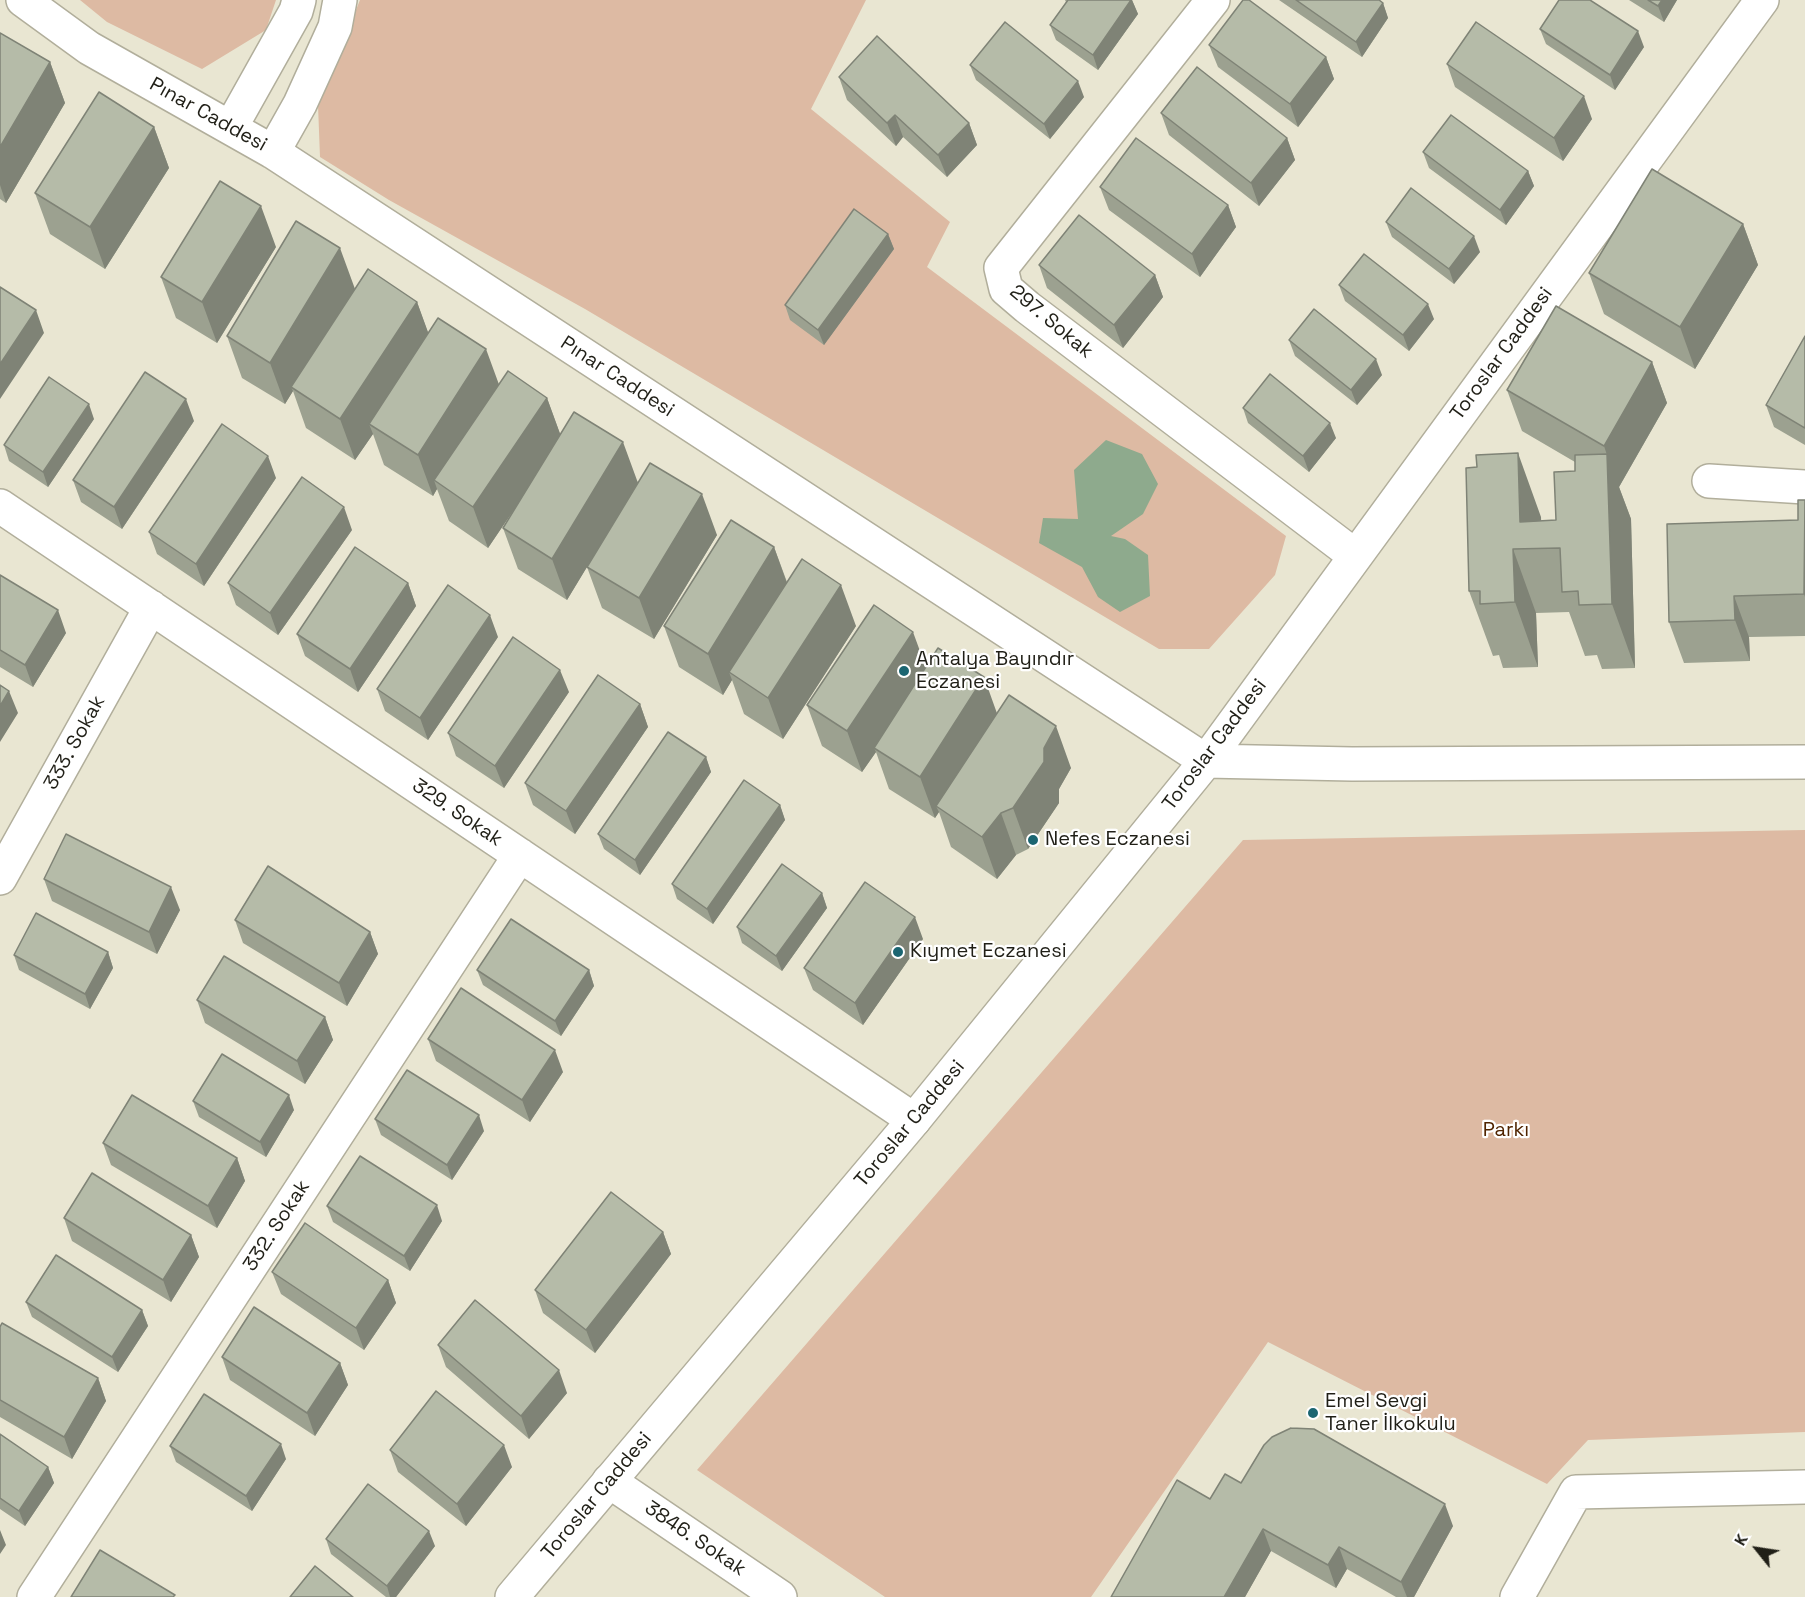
<!DOCTYPE html>
<html>
<head>
<meta charset="utf-8">
<style>
  body { margin:0 }
  #map { position:relative; width:1805px; height:1597px; overflow:hidden; background:#e9e6d2; font-family:"Space Grotesk",sans-serif }
  canvas { display:block }
  .north { position:absolute; left:1727px; top:1519px; width:60px; height:60px; -webkit-text-stroke:4px #fff; paint-order:stroke; rotate:300deg; font-size:16px; font-weight:700; line-height:24px; text-align:center; color:#201f17 }
  .north::after { content:''; display:block; margin:auto; width:21px; height:27px; background:#201f17; clip-path:polygon(50% 0,100% 100%,50% 72%,0 100%) }
</style>
</head>
<body>
<div id="map">
<canvas width="1805" height="1597"></canvas>
<div class="north">K</div>
</div>
<script>
const g = document.querySelector('canvas').getContext('2d');
g.lineJoin = 'round';
function fillPath(path, color) { g.fillStyle = color; g.fill(path, 'evenodd'); }
const poly = rows => new Path2D(rows.map(r => 'M' + r).join(''));
function strokePath(path, color, width, dash) { g.strokeStyle = color; g.lineWidth = width; g.lineCap = dash ? 'butt' : 'round'; g.setLineDash(dash || []); g.stroke(path); }
function write(font, color, halo, rows, align = 'center') {
  g.font = font + ' "Space Grotesk",sans-serif'; g.lineWidth = 4.5; g.setLineDash([]); g.textBaseline = 'middle'; g.strokeStyle = halo; g.fillStyle = color; for (const [text, x, y, turn = 0] of rows) {
    g.save(); g.translate(x, y); g.rotate((+turn || 0) * Math.PI / 180); g.textAlign = isNaN(turn) ? turn : align; if (halo) g.strokeText(text, 0, 0); g.fillText(text, 0, 0); g.restore();
  }
}
const green = poly([
  [80,0,276,0,266,30,202,69,107,22],
  [360,0,866,0,811,109,950,222,927,267,1286,536,1275,575,1209,649,1159,649,585,309,389,200,320,157,318,105],
  [1805,830,1805,1432,1588,1440,1547,1484,1268,1342,1091,1597,885,1597,697,1470,1243,840]
]);
const water = poly([
  [1106,440,1142,454,1158,484,1143,514,1111,536,1125,539,1148,555,1150,596,1120,612,1098,597,1082,567,1039,543,1043,518,1078,519,1074,470]
]);
const minor = poly([
  [23,0,89,48,273,152,1206,761],
  [1213,0,1001,268,1006,289,1027,307,1354,555],
  [231,127,296,11,299,0],
  [273,152,300,104,335,27,340,0],
  [1709,481,1805,487],
  [0,506,914,1120],
  [0,878,151,607],
  [609,1481,780,1597],
  [34,1597,520,855],
  [1517,1597,1576,1492,1805,1487]
]);
const secondary = poly([
  [1206,761,1352,764,1805,762],
  [512,1597,914,1120,1206,761,1762,0]
]);
const wall = poly([
  [1065,0,1132,0,1138,14,1098,70,1056,40,1050,25,1066,2],
  [1279,0,1379,0,1383,3,1388,18,1362,57],
  [1629,0,1677,0,1664,22],
  [1540,29,1644,47,1615,90,1546,44],
  [0,33,50,62,65,103,6,203,0,199],
  [1209,45,1326,57,1334,79,1298,127,1218,67],
  [1447,64,1592,119,1563,161,1455,87],
  [970,65,1084,97,1050,139,976,80],
  [839,77,969,123,977,145,947,177,903,137,896,146,847,100],
  [1161,113,1287,138,1295,160,1259,206,1169,135],
  [154,127,169,168,105,269,50,234,35,193],
  [1423,152,1528,171,1534,186,1506,225,1429,168],
  [1100,187,1228,205,1236,227,1200,277,1109,210],
  [1386,222,1480,252,1454,284,1392,237],
  [1743,224,1758,265,1695,369,1604,314,1589,273],
  [888,234,894,249,824,345,790,320,785,305],
  [276,247,217,343,176,318,161,277],
  [1039,265,1155,275,1163,297,1123,348,1047,288],
  [1339,285,1434,319,1409,351,1345,301],
  [355,289,417,302,428,333,499,384,547,398,560,434,638,482,717,535,654,639,602,608,587,567,597,550,567,600,518,569,503,528,516,506,488,548,449,521,437,489,433,496,384,465,373,434,355,460,306,428,293,391,285,404,242,378,227,336],
  [1805,336,1805,445,1774,427,1766,405],
  [1289,340,1382,375,1357,405,1295,356],
  [1652,362,1667,403,1619,487,1631,519,1635,668,1602,669,1597,655,1585,656,1569,612,1536,613,1538,667,1503,668,1499,655,1493,656,1469,591,1541,517,1541,521,1556,520,1575,471,1575,462,1522,431,1507,390],
  [1243,408,1336,438,1309,472,1248,423],
  [94,419,48,487,9,461,4,445],
  [194,421,122,529,81,502,73,480],
  [276,478,204,586,157,554,149,532],
  [1805,500,1805,636,1749,637,1750,661,1684,663,1669,622,1798,520],
  [352,530,278,635,236,605,228,583],
  [774,547,787,582,856,626,783,739,744,714,732,680,723,695,679,667,664,626],
  [0,575,66,633,33,687,0,667],
  [408,583,416,606,358,692,305,656,297,634],
  [498,637,428,740,385,711,377,689],
  [926,667,997,713,1071,768,1059,789,1059,803,1028,849,1016,855,997,879,951,847,939,812,935,818,889,789,876,752,862,772,822,746,807,705],
  [569,692,504,788,456,756,448,733],
  [640,704,648,727,575,834,533,805,525,783],
  [706,757,711,772,640,875,604,849,598,834],
  [780,805,785,820,713,924,677,899,672,884],
  [44,879,180,910,157,954,52,901],
  [822,893,827,908,782,971,742,943,737,927],
  [235,920,370,932,378,954,347,1006,243,943],
  [923,939,863,1025,813,990,804,968],
  [108,952,113,968,90,1009,19,970,14,955],
  [477,970,589,970,594,986,561,1036,483,985],
  [197,1000,325,1017,333,1040,305,1084,205,1023],
  [428,1039,563,1072,530,1122,436,1061],
  [193,1101,294,1110,266,1157,199,1117],
  [375,1119,484,1131,452,1180,381,1135],
  [103,1143,237,1158,245,1181,217,1228,111,1165],
  [327,1206,442,1221,410,1271,333,1222],
  [64,1218,191,1235,199,1257,171,1302,72,1241],
  [663,1232,671,1254,595,1353,543,1313,535,1290],
  [272,1272,388,1280,396,1303,364,1350,281,1294],
  [26,1302,142,1310,148,1326,118,1372,32,1317],
  [0,1327,98,1378,106,1401,72,1459,0,1417],
  [438,1345,567,1393,529,1439,446,1367],
  [222,1357,340,1363,348,1385,315,1436,230,1380],
  [0,1434,48,1467,54,1483,25,1526,0,1509],
  [170,1446,286,1459,252,1511,176,1462],
  [390,1450,512,1467,466,1526,398,1472],
  [1241,1483,1453,1526,1414,1597,1396,1597,1347,1569,1336,1588,1271,1551,1245,1597,1111,1597,1210,1499],
  [326,1539,435,1546,396,1597,386,1597,331,1554]
]);
const shadedWall = poly([
  [1131,0,1132,0,1138,14,1098,70,1093,55],
  [1662,0,1677,0,1664,22,1658,6],
  [1383,3,1388,18,1362,57,1356,42],
  [1638,31,1644,47,1615,90,1610,75],
  [1326,57,1334,79,1298,127,1290,104],
  [50,62,65,103,6,203,0,185,0,147],
  [1078,81,1084,97,1050,139,1044,124],
  [1584,96,1592,119,1563,161,1554,138],
  [895,115,903,137,896,146,887,123],
  [969,123,977,145,947,177,938,155],
  [154,127,169,168,105,269,90,227],
  [1287,138,1295,160,1259,206,1251,183],
  [1528,171,1534,186,1506,225,1500,210],
  [1228,205,1236,227,1200,277,1192,254],
  [261,206,276,247,217,343,202,302],
  [1743,224,1758,265,1695,369,1680,327],
  [888,234,894,249,824,345,818,330],
  [1474,236,1480,252,1454,284,1449,269],
  [340,248,355,289,291,387,293,391,285,404,270,363],
  [1155,275,1163,297,1123,348,1114,325],
  [417,302,432,343,369,424,373,434,355,460,340,419],
  [1428,304,1434,319,1409,351,1403,335],
  [36,310,44,333,0,399,0,364],
  [486,349,501,390,434,480,437,489,433,496,418,455],
  [1376,359,1382,375,1357,405,1351,390],
  [1652,362,1667,403,1619,487,1631,519,1635,668,1612,604,1607,455,1604,446],
  [547,398,562,439,488,548,473,507],
  [186,399,194,421,122,529,114,507],
  [89,404,94,419,48,487,43,472],
  [1330,423,1336,438,1309,472,1303,456],
  [623,442,638,483,567,600,552,559],
  [1518,453,1541,517,1542,548,1520,522],
  [268,456,276,478,204,586,196,564],
  [702,494,717,535,654,639,639,598],
  [344,507,352,530,278,635,270,613],
  [774,547,789,589,729,672,732,680,723,695,708,654],
  [1513,549,1536,613,1538,667,1515,602],
  [1804,566,1805,569,1805,597,1804,594],
  [408,583,416,606,358,692,350,669],
  [841,585,856,626,783,739,768,698],
  [1734,596,1749,637,1750,661,1735,620],
  [58,610,66,633,33,687,25,665],
  [490,615,498,637,428,740,420,718],
  [913,632,928,673,874,748,876,752,862,772,847,731],
  [560,670,569,692,504,788,495,766],
  [984,677,999,719,936,806,939,812,935,818,920,777],
  [9,691,18,713,0,742,0,706],
  [640,704,648,727,575,834,566,811],
  [1056,726,1071,768,1059,789,1059,803,1028,849,1013,808,1044,748],
  [706,757,711,772,640,875,635,860],
  [780,805,785,820,713,924,707,909],
  [1001,813,1016,855,997,879,982,837],
  [171,887,180,910,157,954,149,932],
  [822,893,827,908,782,971,776,956],
  [915,917,923,939,863,1025,855,1003],
  [370,932,378,954,347,1006,339,983],
  [108,952,113,968,90,1009,85,994],
  [589,970,594,986,561,1036,555,1021],
  [325,1017,333,1040,305,1084,297,1061],
  [555,1050,563,1072,530,1122,522,1100],
  [289,1095,294,1110,266,1157,260,1142],
  [479,1115,484,1131,452,1180,447,1165],
  [237,1158,245,1181,217,1228,208,1206],
  [437,1205,442,1221,410,1271,404,1256],
  [663,1232,671,1254,595,1353,586,1330],
  [191,1235,199,1257,171,1302,163,1280],
  [388,1280,396,1303,364,1350,356,1328],
  [142,1310,148,1326,118,1372,112,1357],
  [340,1363,348,1385,315,1436,307,1413],
  [559,1370,567,1393,529,1439,521,1416],
  [98,1378,106,1401,72,1459,64,1437],
  [281,1444,286,1459,252,1511,246,1496],
  [504,1445,512,1467,466,1526,457,1504],
  [48,1467,54,1483,25,1526,19,1511],
  [1445,1504,1453,1526,1414,1597,1407,1597,1401,1582],
  [1263,1529,1271,1551,1245,1597,1224,1597],
  [0,1530,6,1545,0,1554],
  [429,1531,435,1546,396,1597,390,1597,387,1586],
  [1339,1547,1347,1569,1336,1588,1328,1565]
]);
const building = poly([
  [1068,0,1131,0,1093,55,1050,25,1068,0],
  [1243,0,1249,0,1326,57,1290,104,1209,45,1243,0],
  [1296,0,1379,0,1383,3,1356,42,1296,0],
  [1559,0,1590,0,1638,31,1610,75,1540,29,1559,0],
  [1648,0,1662,0,1658,6,1648,0],
  [1005,22,1078,81,1044,124,970,65,1005,22],
  [1476,22,1584,96,1554,138,1447,64,1476,22],
  [0,33,50,62,0,147,0,33],
  [877,36,969,123,938,155,895,115,887,123,839,77,877,36],
  [1197,67,1287,138,1251,183,1161,113,1197,67],
  [99,92,154,127,90,227,35,193,99,92],
  [1451,115,1528,171,1500,210,1423,152,1451,115],
  [1136,138,1228,205,1192,254,1100,187,1136,138],
  [1652,169,1743,224,1680,327,1589,273,1652,169],
  [220,181,261,206,202,302,161,277,220,181],
  [1411,188,1474,236,1449,269,1386,222,1411,188],
  [854,209,888,234,818,330,785,305,854,209],
  [1079,215,1155,275,1114,325,1039,265,1079,215],
  [296,221,340,248,270,363,227,336,296,221],
  [1364,254,1428,304,1403,335,1339,285,1364,254],
  [368,269,417,302,340,419,291,387,368,269],
  [0,287,36,310,0,364,0,287],
  [1556,306,1652,362,1604,446,1507,390,1556,306],
  [1314,309,1376,359,1351,390,1289,340,1314,309],
  [438,318,486,349,418,455,369,424,438,318],
  [1805,336,1805,428,1766,405,1805,336],
  [508,371,547,398,473,507,434,480,508,371],
  [145,372,186,399,114,507,73,480,145,372],
  [1270,374,1330,423,1303,456,1243,408,1270,374],
  [49,377,89,404,43,472,4,445,49,377],
  [574,412,623,442,552,559,503,528,574,412],
  [222,424,268,456,196,564,149,532,222,424],
  [1518,453,1520,522,1556,520,1554,472,1575,471,1575,455,1607,454,1612,604,1579,605,1578,591,1562,592,1560,548,1513,549,1515,602,1480,604,1480,591,1469,591,1466,468,1477,467,1476,455,1518,453],
  [650,463,702,494,639,598,587,567,650,463],
  [302,477,344,507,270,613,228,583,302,477],
  [1798,500,1805,500,1804,594,1734,596,1735,620,1669,622,1667,524,1798,520,1798,500],
  [731,520,774,547,708,654,664,626,731,520],
  [355,547,408,583,350,669,297,634,355,547],
  [802,559,841,585,768,698,729,672,802,559],
  [0,575,58,610,25,665,0,650,0,575],
  [448,585,490,615,420,718,377,689,448,585],
  [874,605,913,632,847,731,807,705,874,605],
  [513,637,560,670,495,766,448,733,513,637],
  [938,648,984,677,920,777,874,748,938,648],
  [598,675,640,704,566,811,525,783,598,675],
  [0,685,9,691,0,706,0,685],
  [1009,695,1056,726,1044,748,1044,762,1013,808,1001,813,982,837,936,806,1009,695],
  [668,732,706,757,635,860,598,834,668,732],
  [744,780,780,805,707,909,672,884,744,780],
  [66,834,171,887,149,932,44,879,66,834],
  [782,864,822,893,776,956,737,927,782,864],
  [268,866,370,932,339,983,235,920,268,866],
  [865,882,915,917,855,1003,804,968,865,882],
  [36,913,108,952,85,994,14,955,36,913],
  [511,919,589,970,555,1021,477,970,511,919],
  [224,956,325,1017,297,1061,197,1000,224,956],
  [461,988,555,1050,522,1100,428,1039,461,988],
  [222,1054,289,1095,260,1142,193,1101,222,1054],
  [407,1070,479,1115,447,1165,375,1119,407,1070],
  [132,1095,237,1158,208,1206,103,1143,132,1095],
  [360,1156,437,1205,404,1256,327,1206,360,1156],
  [92,1173,191,1235,163,1280,64,1218,92,1173],
  [611,1192,663,1232,586,1330,535,1290,611,1192],
  [305,1223,388,1280,356,1328,272,1272,305,1223],
  [56,1255,142,1310,112,1357,26,1302,56,1255],
  [475,1300,559,1370,521,1416,438,1345,475,1300],
  [254,1307,340,1363,307,1413,222,1357,254,1307],
  [2,1323,98,1378,64,1437,0,1400,0,1327,2,1323],
  [436,1391,504,1445,457,1504,390,1450,436,1391],
  [204,1394,281,1444,246,1496,170,1446,204,1394],
  [1291,1428,1314,1429,1445,1504,1401,1582,1339,1547,1328,1565,1263,1529,1224,1597,1111,1597,1177,1480,1210,1499,1225,1474,1241,1483,1264,1445,1272,1437,1291,1428],
  [0,1434,48,1467,19,1511,0,1498,0,1434],
  [368,1484,429,1531,387,1586,326,1539,368,1484],
  [100,1550,175,1595,173,1597,71,1597,100,1550],
  [315,1566,353,1597,290,1597,315,1566]
]);
const markers = [
  [904,671,6,"#1b6571"],
  [1033,840,6,"#1b6571"],
  [898,952,6,"#1b6571"],
  [1313,1413,6,"#1b6571"]
];
const streetNames = [
  ["Pınar Caddesi",208,115,29],
  ["297. Sokak",1051,322,40],
  ["Toroslar Caddesi",1502,354,-54],
  ["Pınar Caddesi",617,377,33],
  ["333. Sokak",75,743,-61],
  ["Toroslar Caddesi",1215,745,-53],
  ["329. Sokak",457,813,34],
  ["Toroslar Caddesi",910,1124,-50],
  ["332. Sokak",277,1226,-57],
  ["Toroslar Caddesi",597,1496,-50],
  ["3846. Sokak",695,1539,34]
];
const poiNames = [
  ["Antalya Bayındır",916,660],
  ["Eczanesi",916,683],
  ["Nefes Eczanesi",1045,840],
  ["Kıymet Eczanesi",910,952],
  ["Emel Sevgi",1325,1402],
  ["Taner İlkokulu",1325,1425]
];
const parkNames = [
  ["Parkı",1506,1131]
];
fillPath(green, '#ddbaa3');
fillPath(water, '#8eaa8d');
strokePath(minor, '#b1ae9b', 36);
strokePath(secondary, '#b1ae9b', 36);
strokePath(minor, '#fff', 33);
strokePath(secondary, '#fff', 33);
fillPath(wall, '#9ca190');
fillPath(shadedWall, '#7f8376');
fillPath(building, '#b5bba8');
strokePath(building, '#7f8376', 1.5);
for (const [x, y, r, color] of markers) { const dot = new Path2D(); dot.arc(x, y, r, 0, 2 * Math.PI); g.fillStyle = color; g.fill(dot); strokePath(dot, '#fff', 2); }
write('20px', '#201f17', '#fff', streetNames);
write('20px', '#201f17', '#fff', poiNames, 'left');
write('20px', '#502400', '#fff', parkNames);
</script>
</body>
</html>
